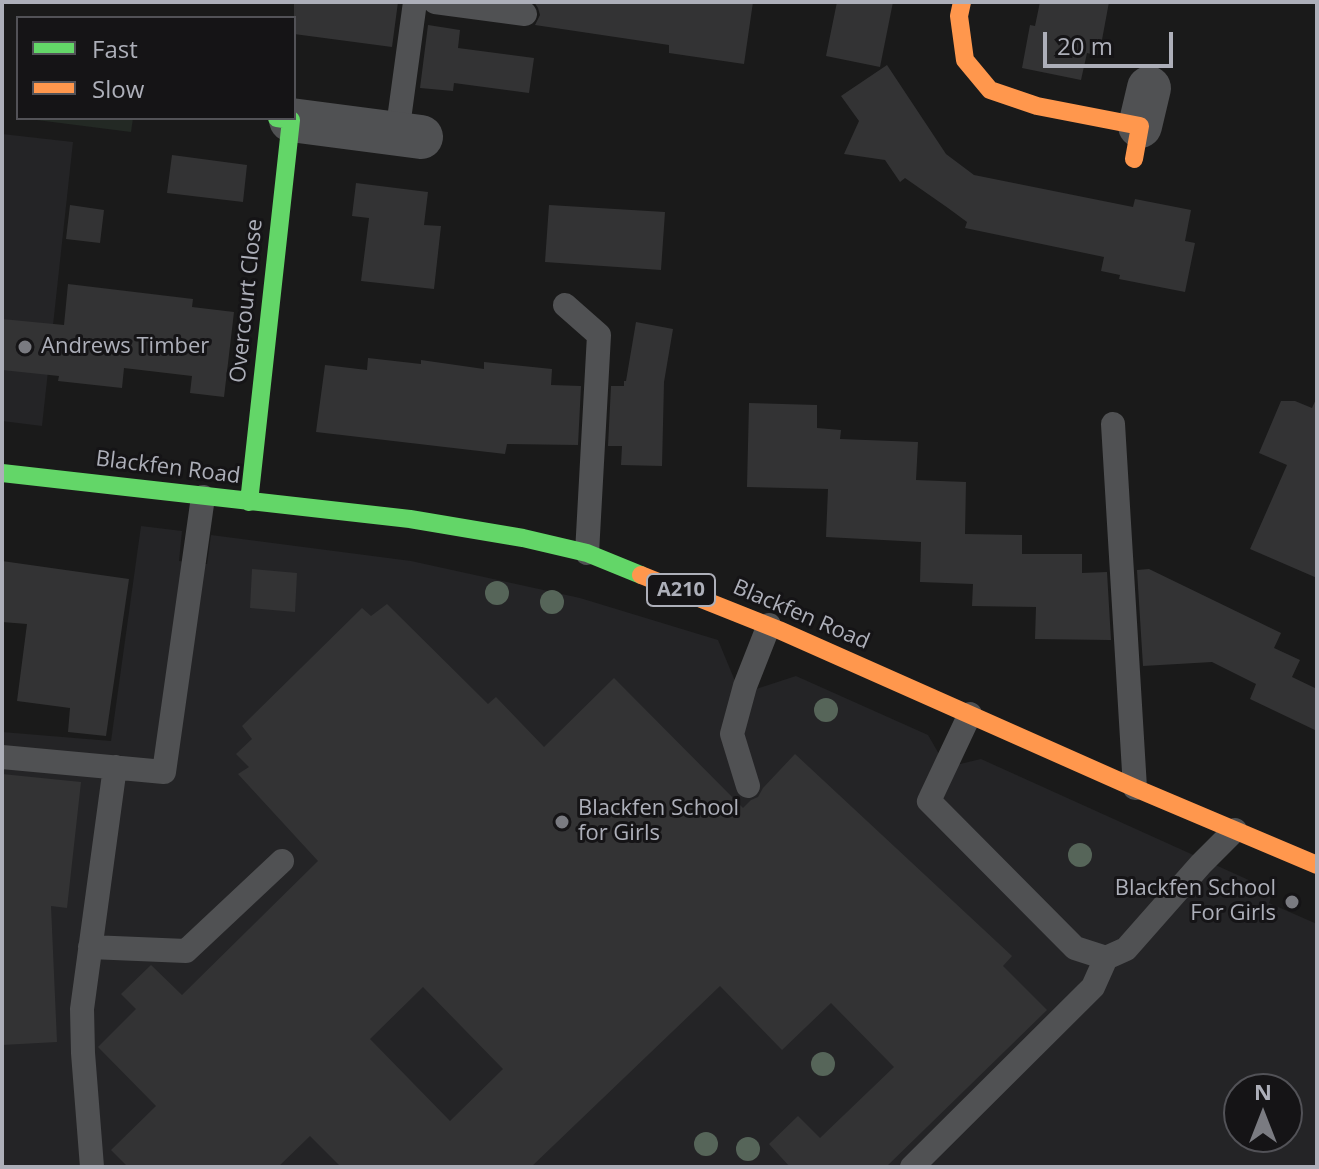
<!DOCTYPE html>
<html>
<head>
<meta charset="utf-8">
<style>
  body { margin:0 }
  #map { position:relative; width:1319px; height:1169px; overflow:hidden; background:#1a1a1a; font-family:"Open Sans",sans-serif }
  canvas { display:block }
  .frame { position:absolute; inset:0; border:4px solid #adafb9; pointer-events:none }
  .legend { position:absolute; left:16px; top:16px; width:280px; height:104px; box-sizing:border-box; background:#151416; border:2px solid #525257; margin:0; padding:10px 14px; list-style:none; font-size:24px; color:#adafb9 }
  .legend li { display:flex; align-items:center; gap:16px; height:40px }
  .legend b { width:40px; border:2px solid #525257 }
  .north { position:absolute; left:1223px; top:1073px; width:80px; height:80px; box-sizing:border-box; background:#151416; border:2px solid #525257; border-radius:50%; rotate:0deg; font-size:22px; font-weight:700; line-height:32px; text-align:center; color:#adafb9 }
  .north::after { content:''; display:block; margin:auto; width:28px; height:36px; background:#7a7b81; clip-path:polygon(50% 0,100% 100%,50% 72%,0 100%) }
  .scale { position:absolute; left:1043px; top:32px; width:130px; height:36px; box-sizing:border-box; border:4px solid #adafb9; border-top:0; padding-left:10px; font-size:24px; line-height:28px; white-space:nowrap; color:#adafb9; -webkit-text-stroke:6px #151416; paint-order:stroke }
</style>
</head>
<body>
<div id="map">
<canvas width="1319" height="1169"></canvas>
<div class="frame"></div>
<ul class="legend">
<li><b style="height:10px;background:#63d668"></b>Fast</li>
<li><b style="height:10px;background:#ff974d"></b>Slow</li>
</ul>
<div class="north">N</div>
<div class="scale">20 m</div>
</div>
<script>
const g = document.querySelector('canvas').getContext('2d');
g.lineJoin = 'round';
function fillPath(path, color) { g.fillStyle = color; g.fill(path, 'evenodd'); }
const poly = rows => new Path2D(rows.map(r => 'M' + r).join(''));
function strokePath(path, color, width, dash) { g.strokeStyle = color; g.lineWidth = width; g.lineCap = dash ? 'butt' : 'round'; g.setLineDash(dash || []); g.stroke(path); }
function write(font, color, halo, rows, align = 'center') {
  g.font = font + ' "Open Sans",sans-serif'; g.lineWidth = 6; g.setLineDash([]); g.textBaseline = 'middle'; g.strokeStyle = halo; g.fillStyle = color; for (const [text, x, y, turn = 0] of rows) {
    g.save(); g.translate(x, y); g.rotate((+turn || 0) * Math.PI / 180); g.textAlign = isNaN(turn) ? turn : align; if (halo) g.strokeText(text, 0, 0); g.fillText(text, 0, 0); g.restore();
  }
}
const built = poly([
  [2,134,73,142,42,426,2,421],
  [141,526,182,531,179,561,207,564,211,535,411,561,580,598,718,640,735,681,756,689,796,676,928,735,939,754,960,764,981,759,1273,891,1269,903,1317,924,1317,1167,2,1167,2,732,111,741],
  [1239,1089,1287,1089,1287,1137,1239,1137]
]);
const green = poly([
  [21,118,133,118,131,132]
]);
const building = poly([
  [294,2,398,2,392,47,294,34],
  [534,2,753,2,744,64,669,53,669,45,535,25,540,15,538,8],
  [837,2,893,2,880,67,826,56],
  [1040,2,1109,2,1099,56,1087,53,1081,80,1022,68,1030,25,1035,26],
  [428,25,460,30,458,48,534,58,529,93,454,83,453,91,420,88],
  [887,65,946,154,974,175,1133,207,1135,199,1191,210,1185,241,1195,243,1185,292,1119,279,1120,275,1101,271,1104,257,965,228,967,222,948,208,905,178,900,182,885,160,844,154,859,121,841,96],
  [172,155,247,165,243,202,167,193],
  [356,183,428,192,424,225,441,226,434,289,361,281,369,218,352,216],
  [70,205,104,210,100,243,66,239],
  [549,205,665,212,661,270,545,262],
  [68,284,193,299,192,307,234,312,224,397,190,393,192,376,124,368,122,388,58,381,59,376,2,370,2,319,64,325],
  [636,322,673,329,664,382,662,466,621,465,622,446,608,446,611,386,624,386,624,381,626,381],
  [368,358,421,364,421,360,484,369,484,362,552,369,551,385,581,386,578,445,507,444,505,454,316,432,325,365,367,370],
  [1317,397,1317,578,1250,549,1287,465,1259,453,1281,401,1295,401,1312,408],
  [749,403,817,405,817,428,841,430,840,439,918,442,916,480,966,482,965,534,1022,535,1022,554,1082,554,1082,573,1107,572,1111,640,1035,639,1036,607,972,606,973,584,920,582,921,542,826,537,828,489,747,487],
  [2,561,129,579,106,736,68,732,70,708,17,701,27,624,2,622],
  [252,569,297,573,295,612,250,608],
  [1149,569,1281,633,1274,648,1300,660,1292,677,1317,689,1317,731,1250,699,1256,684,1212,662,1143,666,1137,570],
  [387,604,488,704,496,697,544,747,614,678,743,808,751,800,758,797,763,788,795,754,1012,956,1003,966,1047,1010,886,1167,790,1167,769,1144,798,1116,820,1138,894,1067,831,1003,782,1050,720,986,531,1167,341,1167,310,1136,278,1167,128,1167,111,1150,156,1106,98,1047,136,1009,121,994,151,965,182,995,318,861,238,774,249,767,236,754,252,739,242,726,362,608,371,616],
  [423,987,503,1069,450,1121,370,1039],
  [2,774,81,782,67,908,51,906,57,1042,2,1045]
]);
const lane = poly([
  [435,2,525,14],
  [397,134,415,2],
  [565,305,599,335,587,553],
  [1113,424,1135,788],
  [970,714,929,801,1075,948,1106,958],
  [2,757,164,772,203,497],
  [748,786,732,734,745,686,769,625],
  [90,947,186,951,282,861],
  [92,1167,83,1053,82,1009,115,767],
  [912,1167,1093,987,1106,958,1126,949,1201,864,1235,830]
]);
const street = poly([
  [291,120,421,137],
  [1140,126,1149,88]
]);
const fast = poly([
  [2,473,410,519,523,538,587,553,641,575],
  [249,502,291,120,277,118]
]);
const slow = poly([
  [962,2,959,16,965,60,990,90,1037,106,1140,126,1134,159],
  [641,575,779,630,1135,788,1317,865]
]);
const trees = [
  [497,593],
  [552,602],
  [826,710],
  [1080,855],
  [823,1064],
  [706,1144],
  [748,1149]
];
const markers = [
  [25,347,8,"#7a7b81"],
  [562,822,8,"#7a7b81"],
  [1292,902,8,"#7a7b81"]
];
const shields = [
  [681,590,68]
];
const shieldNames = [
  ["A210",681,590]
];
const streetNames = [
  ["Overcourt Close",247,301,-84],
  ["Blackfen Road",168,468,7],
  ["Blackfen Road",801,615,23]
];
const poiNames = [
  ["Andrews Timber",41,347],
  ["Blackfen School",578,809],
  ["for Girls",578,834],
  ["Blackfen School",1276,889,"right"],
  ["For Girls",1276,914,"right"]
];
fillPath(built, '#242426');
fillPath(green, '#232924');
fillPath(building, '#333334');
strokePath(lane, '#505153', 24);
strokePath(street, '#505153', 44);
strokePath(fast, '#63d668', 18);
strokePath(slow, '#ff974d', 18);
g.fillStyle = '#566559';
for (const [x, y] of trees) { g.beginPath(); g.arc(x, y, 12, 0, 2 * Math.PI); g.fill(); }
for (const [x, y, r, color] of markers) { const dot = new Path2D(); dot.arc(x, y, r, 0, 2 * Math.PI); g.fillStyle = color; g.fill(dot); strokePath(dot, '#151416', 3); }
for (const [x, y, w] of shields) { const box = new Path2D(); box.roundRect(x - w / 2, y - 16, w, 32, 6); g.fillStyle = '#151416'; g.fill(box); strokePath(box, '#adafb9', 2); }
write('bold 20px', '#adafb9', null, shieldNames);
write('22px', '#adafb9', '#151416', streetNames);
write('22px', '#adafb9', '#151416', poiNames, 'left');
</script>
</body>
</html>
